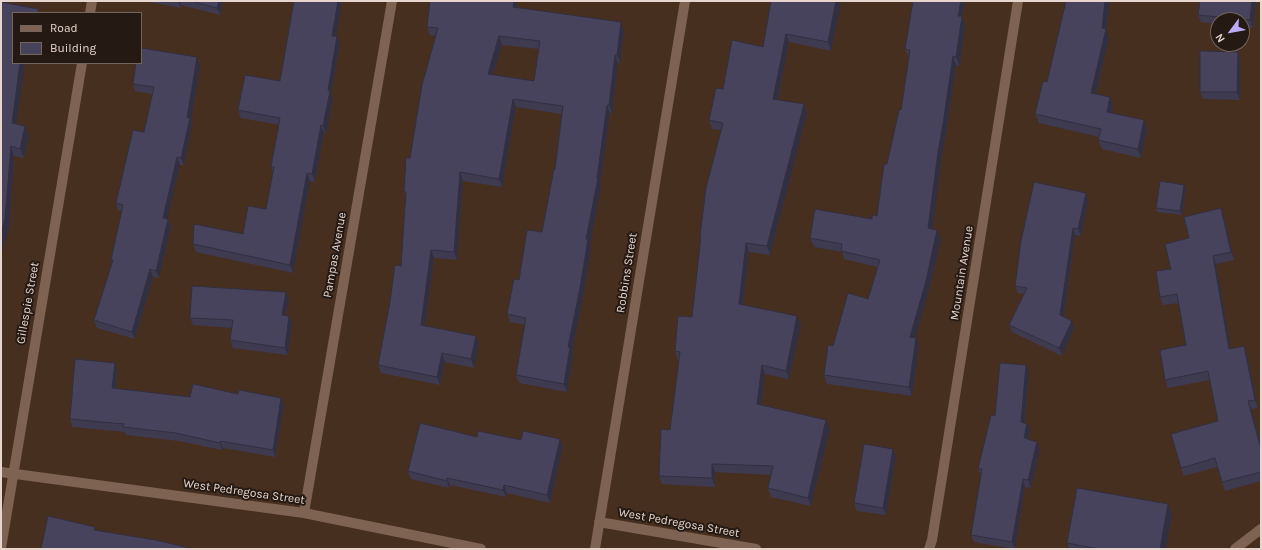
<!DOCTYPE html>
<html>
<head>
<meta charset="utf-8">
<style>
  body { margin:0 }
  #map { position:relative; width:1262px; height:550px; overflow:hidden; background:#472f20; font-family:Karla,sans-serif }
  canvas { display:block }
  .frame { position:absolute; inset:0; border:2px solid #e6d6cd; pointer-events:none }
  .legend { position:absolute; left:12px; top:12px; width:130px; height:52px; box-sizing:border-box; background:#251a13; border:1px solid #72655d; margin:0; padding:5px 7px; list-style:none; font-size:12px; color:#e6d6cd }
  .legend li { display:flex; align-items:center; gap:8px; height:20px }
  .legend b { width:20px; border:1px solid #72655d }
  .north { position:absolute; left:1210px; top:12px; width:40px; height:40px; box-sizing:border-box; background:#251a13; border:1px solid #72655d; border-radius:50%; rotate:238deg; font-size:11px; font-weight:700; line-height:16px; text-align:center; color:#e6d6cd }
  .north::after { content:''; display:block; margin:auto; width:14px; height:18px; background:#baaaf7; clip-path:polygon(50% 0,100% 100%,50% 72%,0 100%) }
</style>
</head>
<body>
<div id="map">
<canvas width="1262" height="550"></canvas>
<div class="frame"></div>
<ul class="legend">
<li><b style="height:5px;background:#7e6352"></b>Road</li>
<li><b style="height:11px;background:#48435d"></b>Building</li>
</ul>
<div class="north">N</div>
</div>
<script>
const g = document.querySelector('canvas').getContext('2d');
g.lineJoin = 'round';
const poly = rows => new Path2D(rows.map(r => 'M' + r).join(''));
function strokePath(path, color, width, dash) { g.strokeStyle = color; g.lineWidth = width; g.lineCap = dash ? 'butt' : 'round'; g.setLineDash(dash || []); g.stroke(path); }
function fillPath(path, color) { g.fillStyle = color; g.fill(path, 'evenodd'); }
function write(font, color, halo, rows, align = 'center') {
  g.font = font + ' Karla,sans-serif'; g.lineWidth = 4; g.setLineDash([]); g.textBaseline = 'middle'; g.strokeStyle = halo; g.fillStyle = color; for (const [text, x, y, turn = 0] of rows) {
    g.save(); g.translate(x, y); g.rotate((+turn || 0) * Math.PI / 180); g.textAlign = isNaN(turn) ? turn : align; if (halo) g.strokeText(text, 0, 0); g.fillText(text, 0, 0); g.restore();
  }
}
const minor = poly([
  [90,13,92,1],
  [1,472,304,513,481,549],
  [304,513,392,1],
  [599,522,756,549],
  [1,548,82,63],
  [595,549,685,1],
  [929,549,932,540,1018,1],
  [1235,549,1261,529]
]);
const wall = poly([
  [144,1,223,1,220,15,181,5,181,8],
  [286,1,342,1,336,36,340,44,331,94,333,99,326,134,324,133,315,182,310,181,293,273,196,252,193,244,243,234,266,209,273,172,271,167,279,125,241,118,238,110,280,81,293,2],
  [771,1,840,1,841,2,831,51,789,42,778,100,804,104,807,113,770,255,749,252,743,305,801,325,789,379,765,374,761,405,830,429,811,506,771,497,768,488,771,475,715,472,715,487,662,484,659,476,670,430,679,360,678,360,675,351,692,317,701,240,700,236,721,130,712,129,709,120,723,89,763,47],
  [913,1,965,1,962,17,965,25,960,66,956,65,946,133,941,161,932,229,941,239,929,290,915,337,919,346,912,396,827,384,824,375,833,346,868,299,877,267,844,259,842,252,814,247,810,238,872,219,877,216,887,164,901,110,909,58,905,49],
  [1066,1,1110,1,1106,30,1109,38,1096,94,1113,106,1112,113,1147,129,1141,158,1102,149,1098,140,1099,137,1039,123,1035,114,1047,82],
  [1200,1,1256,1,1253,28,1242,27,1242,20,1218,20,1218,24,1201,22,1198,15],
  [1,2,13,63,25,63,16,124,29,136,24,158,14,156,9,228],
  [517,6,517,7,624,31,620,63,618,63,612,113,610,113,600,184,601,186,590,245,591,248,583,297,572,353,573,355,567,392,519,383,516,375,525,325,510,322,507,314,519,280,542,232,555,169,562,114,516,107,502,187,463,181,457,260,434,258,425,326,479,344,474,368,445,362,440,385,381,373,378,365,401,266,406,196,404,191,410,158,436,36,430,35,427,27],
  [502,45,539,49,534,81,493,75],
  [1238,52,1240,59,1240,100,1203,99,1200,92],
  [200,65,191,121,192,125,184,165,180,165,167,219,168,219,171,226,159,278,153,277,135,339,97,328,94,320,112,263,111,260,122,211,118,210,116,203,144,132,152,94,135,91,133,84],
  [1186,188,1182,215,1157,212,1156,208],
  [1086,193,1088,201,1081,236,1075,235,1064,317,1074,328,1062,356,1012,332,1009,325,1024,294,1018,293,1015,286],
  [1224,217,1234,260,1216,264,1230,349,1244,346,1247,355,1258,408,1251,409,1261,446,1261,481,1225,491,1217,467,1184,476,1181,468,1218,421,1210,380,1168,388,1165,380,1186,345,1179,303,1163,305,1160,297,1189,238],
  [286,292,289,299,286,315,292,323,288,355,233,348,230,340,232,328,193,325,190,318],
  [117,370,116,389,190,397,284,405,275,457,223,448,222,450,179,441,126,435,125,432,72,427,70,419],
  [1029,372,1025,423,1030,431,1028,439,1040,449,1031,488,1025,487,1015,549,974,542,971,535,981,475,978,469,995,416],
  [477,437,521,440,560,439,563,447,550,503,507,493,506,497,450,485,449,488,411,479,408,471],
  [896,457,886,515,857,511,854,503],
  [1168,504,1172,515,1166,549,1069,549,1067,543]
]);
const shadedWall = poly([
  [178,1,180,1,181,5,181,8],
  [219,1,223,1,220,15,217,8],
  [338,1,342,1,335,44,332,36],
  [514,1,516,1,517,6,516,15,513,7],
  [836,1,840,1,841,2,831,51,828,42],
  [961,1,965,1,962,17,965,25,960,66,956,57,958,16],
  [1105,1,1110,1,1106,30,1109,38,1094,101,1091,93,1102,28],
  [1252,1,1256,1,1253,28,1250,20],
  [621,22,624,31,620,63,617,55],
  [786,34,789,42,776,108,773,99],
  [337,36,340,44,331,94,333,99,326,134,323,126,328,90],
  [499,36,502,45,491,82,488,74],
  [1238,52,1240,59,1240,100,1237,92],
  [615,55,618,63,612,113,609,105],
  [953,56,956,65,946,133,941,161,932,237,928,228,938,152],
  [197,57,200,65,191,121,192,125,184,165,181,158],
  [20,63,25,63,15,133,12,123],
  [1110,97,1113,106,1110,120,1107,112],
  [513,99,516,107,502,187,499,179],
  [804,104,807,113,770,255,767,246],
  [607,105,610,113,600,184,601,186,590,245,591,248,583,297,572,353,573,355,567,392,564,384,568,347,597,178],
  [1144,120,1147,129,1141,158,1138,149],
  [321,125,324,133,315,182,312,174],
  [25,126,29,136,24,158,20,149],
  [11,146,14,156,9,228,1,256,1,234],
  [177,157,180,165,166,225,163,218],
  [460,172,463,181,457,260,454,252],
  [307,173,310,181,293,273,290,265],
  [1184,185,1186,188,1182,215,1180,211],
  [1086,193,1088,201,1081,236,1078,229],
  [1221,208,1224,217,1234,260,1231,252],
  [168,219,171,226,159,278,156,271],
  [1073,228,1075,235,1063,323,1060,315],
  [937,230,941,239,929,290,913,345,910,337],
  [746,243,749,252,742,313,739,304],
  [431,250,434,258,424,333,421,325],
  [1213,256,1216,264,1232,358,1229,349],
  [150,269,153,277,135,339,132,332],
  [286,292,289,299,284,322,282,315],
  [289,316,292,323,288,355,285,348],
  [797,316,801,325,789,379,786,371],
  [1072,321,1074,328,1062,356,1059,348],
  [476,336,479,344,474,368,471,359],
  [916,338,919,346,912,396,909,387],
  [1244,346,1247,355,1258,408,1255,400],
  [442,353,445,362,440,385,437,377],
  [115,363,117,370,115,396,112,388],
  [762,365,765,374,760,413,757,404],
  [1026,365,1029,372,1024,430,1021,422],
  [281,398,284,405,275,457,273,450],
  [1248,401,1251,409,1261,446,1261,449],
  [826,420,830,429,811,506,808,498],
  [1027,424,1030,431,1026,446,1024,438],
  [560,439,563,447,550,503,547,495],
  [220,441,223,448,222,450,220,443],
  [1037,442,1040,449,1031,488,1028,480],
  [893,449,896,457,886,515,883,508],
  [712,464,715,472,715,487,712,478],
  [447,478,450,485,449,488,447,481],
  [1023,479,1025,487,1015,549,1012,542],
  [504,485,507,493,506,497,503,490],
  [1168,504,1172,515,1166,549,1160,549]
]);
const building = poly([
  [191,1,219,1,217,8,191,1],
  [294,1,338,1,332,36,337,36,328,90,330,91,323,126,321,125,312,174,307,173,290,265,193,244,194,224,243,234,248,206,266,209,274,167,271,167,280,118,238,110,245,75,280,81,294,1],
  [430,1,514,1,513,7,621,22,617,55,615,55,609,105,607,105,597,178,598,178,586,239,588,239,580,288,568,347,570,347,564,384,516,375,526,318,507,314,514,279,519,280,527,230,542,232,554,169,555,169,563,106,513,99,499,179,460,172,454,252,431,250,421,325,476,336,471,359,442,353,437,377,378,365,390,302,395,265,401,266,406,192,404,191,406,158,410,158,422,85,438,28,427,27,430,1],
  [499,36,540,41,534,81,488,74,499,36],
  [771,1,836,1,828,42,786,34,773,99,804,104,767,246,746,243,739,304,797,316,786,371,762,365,757,404,826,420,808,498,768,488,773,466,712,464,712,478,659,476,661,429,670,430,680,352,675,351,678,316,692,317,701,236,700,236,706,188,723,123,709,120,716,88,723,89,732,40,763,47,771,1],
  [913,1,961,1,958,16,962,16,956,57,953,56,943,124,938,152,928,228,937,230,926,281,910,337,916,338,909,387,824,375,828,345,833,346,848,293,868,299,880,260,841,251,842,244,810,238,815,209,872,219,872,215,877,216,884,164,887,164,899,110,901,110,910,50,905,49,913,1],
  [1066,1,1105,1,1102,28,1106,29,1091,93,1110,97,1107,112,1144,120,1138,149,1098,140,1101,129,1035,114,1043,81,1047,82,1066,1],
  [1200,1,1252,1,1250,20,1198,15,1200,1],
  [1,2,38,9,38,13,13,13,13,63,20,63,12,123,25,126,20,149,11,146,5,218,1,234,1,2],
  [141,48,197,57,187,118,190,118,181,158,177,157,163,218,168,219,156,271,150,269,132,332,94,320,113,260,111,260,123,205,116,203,133,130,144,132,154,87,133,84,136,63,141,63,141,48],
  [1200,51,1238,52,1237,92,1200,92,1200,51],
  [1160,181,1184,185,1180,211,1156,208,1160,181],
  [1034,182,1086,193,1078,229,1073,228,1060,315,1072,321,1059,348,1009,325,1027,288,1015,286,1021,241,1034,182],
  [1221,208,1231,252,1213,256,1229,349,1244,346,1255,400,1248,401,1261,449,1261,472,1222,482,1215,458,1181,468,1171,434,1218,421,1208,371,1165,380,1160,350,1186,345,1177,294,1160,297,1156,271,1171,269,1165,244,1189,238,1184,217,1221,208],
  [192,286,286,292,282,315,289,316,285,348,230,340,233,320,190,318,192,286],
  [75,359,115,363,112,388,190,397,193,384,238,394,239,390,281,398,273,450,220,441,220,443,176,433,123,427,124,424,70,419,75,359],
  [1000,363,1026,365,1021,422,1027,424,1024,438,1037,442,1028,480,1023,479,1012,542,971,535,982,469,978,469,991,415,995,416,1000,363],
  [420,423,477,437,478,431,521,440,523,431,560,439,547,495,504,485,503,490,447,478,447,481,408,471,420,423],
  [864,444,893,449,883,508,854,503,864,444],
  [1077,488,1168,504,1160,549,1100,549,1067,543,1077,488],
  [48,516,95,527,94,530,155,540,194,549,41,549,48,516]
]);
const streetNames = [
  ["Pampas Avenue",335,255,-80],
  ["Robbins Street",627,273,-81],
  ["Mountain Avenue",962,273,-81],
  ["Gillespie Street",28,303,-80],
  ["West Pedregosa Street",244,492,8],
  ["West Pedregosa Street",679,523,10]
];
strokePath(minor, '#7e6352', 10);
fillPath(wall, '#3e3a50');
fillPath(shadedWall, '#322f41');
fillPath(building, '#48435d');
strokePath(building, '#322f41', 1);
write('12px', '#e6d6cd', '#251a13', streetNames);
</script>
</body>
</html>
